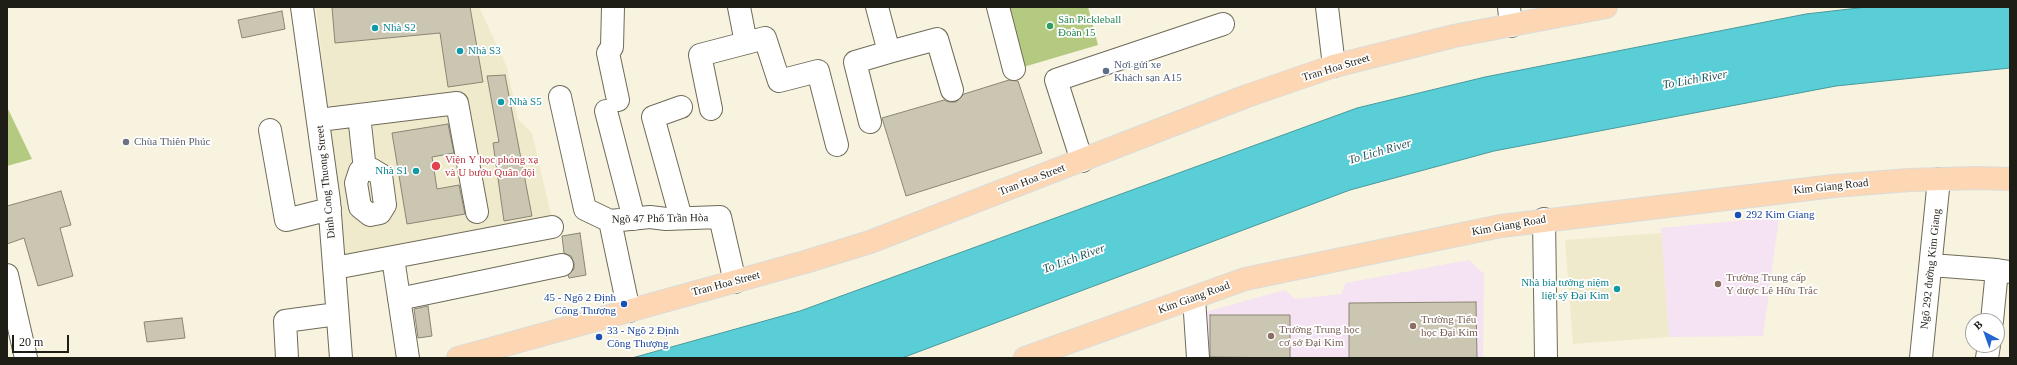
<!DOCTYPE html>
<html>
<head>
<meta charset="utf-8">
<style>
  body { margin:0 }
  #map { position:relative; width:2017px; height:365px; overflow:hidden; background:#f7f3de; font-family:"Times New Roman",serif }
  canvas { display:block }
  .frame { position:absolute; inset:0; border:8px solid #1f1e16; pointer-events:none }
  .north { position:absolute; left:1965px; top:313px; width:40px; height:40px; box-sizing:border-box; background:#fff; border:1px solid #a5a5a2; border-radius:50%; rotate:319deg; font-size:11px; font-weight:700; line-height:16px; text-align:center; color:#1f1e16 }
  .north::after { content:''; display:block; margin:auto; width:14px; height:18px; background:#2265d1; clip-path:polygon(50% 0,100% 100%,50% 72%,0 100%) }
  .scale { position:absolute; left:12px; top:335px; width:57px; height:18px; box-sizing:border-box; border:2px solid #1f1e16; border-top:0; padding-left:5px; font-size:12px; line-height:14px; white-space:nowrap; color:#1f1e16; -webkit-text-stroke:3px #fff; paint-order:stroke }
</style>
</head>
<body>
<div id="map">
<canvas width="2017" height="365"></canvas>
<div class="frame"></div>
<div class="north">B</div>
<div class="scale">20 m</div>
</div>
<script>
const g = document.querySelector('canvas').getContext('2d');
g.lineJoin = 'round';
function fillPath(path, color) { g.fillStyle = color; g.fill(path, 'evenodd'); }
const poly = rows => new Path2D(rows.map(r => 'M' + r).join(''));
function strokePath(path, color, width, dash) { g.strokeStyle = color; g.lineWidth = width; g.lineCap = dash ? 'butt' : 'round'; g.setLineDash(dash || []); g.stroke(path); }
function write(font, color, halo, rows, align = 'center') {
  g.font = font + ' "Times New Roman",serif'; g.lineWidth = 3.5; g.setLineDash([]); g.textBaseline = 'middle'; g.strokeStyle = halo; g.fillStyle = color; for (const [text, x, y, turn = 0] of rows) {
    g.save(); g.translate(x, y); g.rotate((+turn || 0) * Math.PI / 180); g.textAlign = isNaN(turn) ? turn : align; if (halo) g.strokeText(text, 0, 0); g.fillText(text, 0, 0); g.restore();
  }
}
const built = poly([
  [316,7,479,7,507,67,518,119,532,133,553,223,345,263],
  [1662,233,1669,337,1573,344,1565,240]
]);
const education = poly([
  [1779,217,1763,336,1669,337,1661,228],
  [1469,260,1484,274,1483,358,1202,358,1198,314,1285,290,1295,299,1341,294,1346,283]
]);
const green = poly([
  [1002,7,1088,7,1098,45,1020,68],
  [7,107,32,159,7,166]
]);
const water = poly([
  [1867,7,2010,7,2010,68,1836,86,1494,151,1350,190,902,358,632,358,800,311,1357,108,1485,77,1806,14,1867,7]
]);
const building = poly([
  [332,7,470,7,483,82,448,87,440,33,335,43,332,7],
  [282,11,285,29,242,38,238,20,282,11],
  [505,75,532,216,504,221,493,143,499,142,487,76,505,75],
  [1009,80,1018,81,1042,153,906,196,882,118,944,100,949,102,956,102,964,94,1009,80],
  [448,124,454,153,432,157,437,189,459,185,465,214,407,224,392,133,448,124],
  [61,191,71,225,60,228,73,276,38,286,24,238,7,244,7,206,61,191],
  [580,233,586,275,569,278,568,275,574,269,574,263,571,256,564,253,562,236,580,233],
  [1476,302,1477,358,1349,358,1349,303,1476,302],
  [428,306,432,336,418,338,414,309,428,306],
  [1210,315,1290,315,1290,358,1210,357,1210,315],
  [182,318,185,338,147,342,144,322,182,318]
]);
const minor = poly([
  [302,7,329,201,341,358],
  [613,7,612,47,608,53,618,100],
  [739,7,746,43,765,38,779,81,818,71,837,145],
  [998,7,1014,69],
  [1327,7,1334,66],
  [1509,7,1511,26],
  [889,52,937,39,952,90],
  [560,97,585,209,610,221,650,217,666,219,720,217,735,282],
  [711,109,700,55,746,43],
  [606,111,634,219],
  [359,115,365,170],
  [319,120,457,103,477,212],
  [870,122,855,62,889,52,877,7],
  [270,130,286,220,330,209],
  [1082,161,1056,80,1223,24],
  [371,169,381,175,385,205,380,213,370,215,360,207,356,183,360,171,371,169],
  [681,218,653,117,681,107],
  [1544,219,1546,358],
  [610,221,629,311],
  [393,258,408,358],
  [1931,265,1997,270],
  [335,268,552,227],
  [7,275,26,358],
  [1194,298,1198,358],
  [399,299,562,265],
  [1992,321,1997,270,2010,272],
  [287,358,285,321,337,314],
  [1921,358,1939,179],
  [1987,358,1989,345]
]);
const major = poly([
  [458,358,805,262,870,242,1247,96,1334,66,1454,36,1606,7],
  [1025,358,1245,279,1501,226,1834,186,1909,180,1977,178,2010,179]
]);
const markers = [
  [1050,26,4,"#2e9e5b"],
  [375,28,4,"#0f9aa8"],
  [460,51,4,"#0f9aa8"],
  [1106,71,4,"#5c6f8a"],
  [501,102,4,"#0f9aa8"],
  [126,142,4,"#6b7280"],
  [436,166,5,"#e0444e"],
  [416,171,4,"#0f9aa8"],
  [1738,215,4,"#1a4fb4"],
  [1718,284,4,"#8d6e63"],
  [1617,289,4,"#0f9aa8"],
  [624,304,4,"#1a4fb4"],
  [1413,326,4,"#8d6e63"],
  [1271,336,4,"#8d6e63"],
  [599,337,4,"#1a4fb4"]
];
const leisureNames = [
  ["Sân Pickleball",1058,20],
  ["Đoàn 15",1058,33]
];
const cultureNames = [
  ["Nhà S2",383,28],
  ["Nhà S3",468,51],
  ["Nhà S5",509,102],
  ["Nhà S1",408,171,"right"],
  ["Nhà bia tưởng niệm",1609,283,"right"],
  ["liệt sỹ Đại Kim",1609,296,"right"]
];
const serviceNames = [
  ["Nơi gửi xe",1114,65],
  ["Khách sạn A15",1114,78]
];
const streetNames = [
  ["Tran Hoa Street",1336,68,-17],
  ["Tran Hoa Street",1032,180,-21],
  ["Dinh Cong Thuong Street",326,182,-96],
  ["Kim Giang Road",1831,187,-6],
  ["Ngõ 47 Phố Trần Hòa",660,219,-1],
  ["Kim Giang Road",1509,226,-10],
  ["Ngõ 292 đường Kim Giang",1931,269,-84],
  ["Tran Hoa Street",726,284,-15],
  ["Kim Giang Road",1194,298,-20]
];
const worshipNames = [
  ["Chùa Thiên Phúc",134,142]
];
const healthNames = [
  ["Viện Y học phóng xạ",445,160],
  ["và U bướu Quân đội",445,173]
];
const transitNames = [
  ["292 Kim Giang",1746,215],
  ["45 - Ngõ 2 Định",616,298,"right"],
  ["Công Thượng",616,311,"right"],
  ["33 - Ngõ 2 Định",607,331],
  ["Công Thượng",607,344]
];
const educationNames = [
  ["Trường Trung cấp",1726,278],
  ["Y dược Lê Hữu Trắc",1726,291],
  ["Trường Tiểu",1421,320],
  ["học Đại Kim",1421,333],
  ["Trường Trung học",1279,330],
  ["cơ sở Đại Kim",1279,343]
];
const waterNames = [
  ["To Lich River",1695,80,-10],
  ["To Lich River",1380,152,-16],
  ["To Lich River",1074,259,-20]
];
fillPath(built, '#f0eacd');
fillPath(education, '#f5e2f2');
fillPath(green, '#b5ca81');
fillPath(water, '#5aced6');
strokePath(water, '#48999c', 1);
fillPath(building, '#cbc6b2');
strokePath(building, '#8a8673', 1);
strokePath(minor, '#6f6b59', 24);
strokePath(major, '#dbdbda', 24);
strokePath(minor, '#fff', 22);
strokePath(major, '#fdd7b3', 22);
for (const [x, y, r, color] of markers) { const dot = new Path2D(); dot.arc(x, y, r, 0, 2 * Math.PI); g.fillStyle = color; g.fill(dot); strokePath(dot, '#fff', 1.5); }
write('11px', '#27864d', '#fff', leisureNames, 'left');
write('11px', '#0d838f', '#fff', cultureNames, 'left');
write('11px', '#4e5e75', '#fff', serviceNames, 'left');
write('11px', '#1f1e16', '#fff', streetNames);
write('11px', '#5b616d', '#fff', worshipNames, 'left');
write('11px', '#be3a42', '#fff', healthNames, 'left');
write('11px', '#164399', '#fff', transitNames, 'left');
write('11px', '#785e54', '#fff', educationNames, 'left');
write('italic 12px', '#24565a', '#fff', waterNames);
</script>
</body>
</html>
